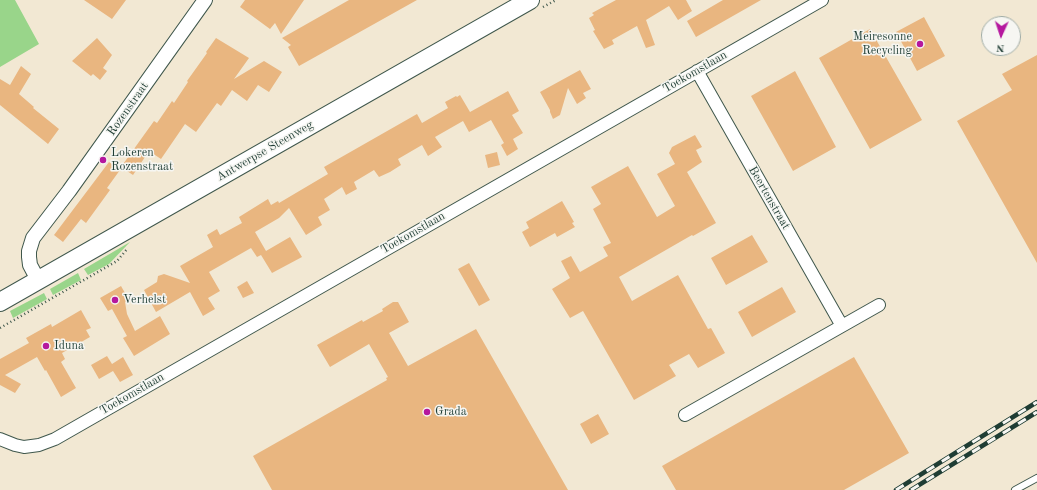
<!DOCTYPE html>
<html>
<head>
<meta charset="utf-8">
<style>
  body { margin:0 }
  #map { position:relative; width:1037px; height:490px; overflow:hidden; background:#f2e8d3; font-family:"Old Standard TT",serif }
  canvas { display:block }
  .north { position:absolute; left:981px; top:16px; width:40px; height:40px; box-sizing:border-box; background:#f6f6f2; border:1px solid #a0aca6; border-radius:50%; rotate:183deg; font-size:11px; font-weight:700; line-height:16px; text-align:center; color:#1f3d34 }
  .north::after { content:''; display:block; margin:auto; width:14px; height:18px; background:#b5179e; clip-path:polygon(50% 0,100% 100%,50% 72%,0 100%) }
</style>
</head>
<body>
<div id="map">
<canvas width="1037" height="490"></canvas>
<div class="north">N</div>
</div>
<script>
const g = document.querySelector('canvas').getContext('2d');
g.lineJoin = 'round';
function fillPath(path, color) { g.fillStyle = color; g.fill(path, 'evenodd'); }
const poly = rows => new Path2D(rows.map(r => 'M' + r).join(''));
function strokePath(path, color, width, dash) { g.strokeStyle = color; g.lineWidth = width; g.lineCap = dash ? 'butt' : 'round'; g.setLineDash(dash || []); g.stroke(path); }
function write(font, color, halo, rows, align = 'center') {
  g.font = font + ' "Old Standard TT",serif'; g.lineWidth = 3; g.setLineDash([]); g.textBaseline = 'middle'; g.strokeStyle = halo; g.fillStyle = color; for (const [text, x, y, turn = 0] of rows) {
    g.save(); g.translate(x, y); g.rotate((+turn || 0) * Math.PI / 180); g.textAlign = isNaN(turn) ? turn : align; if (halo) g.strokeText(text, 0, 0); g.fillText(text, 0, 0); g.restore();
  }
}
const green = poly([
  [0,0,15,0,39,44,0,67],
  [130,242,109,264,88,275,84,269],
  [78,273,81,280,53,295,50,289],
  [44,293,47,299,13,318,10,311]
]);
const building = poly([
  [84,0,126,0,112,19],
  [245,0,304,0,281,34,275,23,270,29,240,7],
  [349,0,417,0,299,66,288,47,291,45,282,38],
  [616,0,686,0,692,11,678,20,669,6,646,20,655,45,646,48,637,26,612,40,614,44,604,49,593,31,595,30,589,18,594,15,592,13],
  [723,0,761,0,696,37,687,21],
  [924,17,945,56,917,71,896,32],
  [870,29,922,120,870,149,819,58],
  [97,38,112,55,103,68,107,71,100,80,93,74,91,76,72,61],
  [216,38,249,58,234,79,264,61,282,72,269,92,258,85,247,101,232,90,221,106,217,103,196,132,185,124,161,159,149,151,133,175,121,167,154,121,157,123,172,101,174,103,188,82,187,81,207,53,206,52],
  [1037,55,1037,263,957,121,1012,90,1002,74],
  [21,66,31,74,19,94,34,107,33,108,59,129,48,144,0,105,0,79,10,85],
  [580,70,591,89,583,93,586,98,577,104,568,88,560,115,553,119,550,112,550,110,540,92],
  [795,71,836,147,793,171,751,96],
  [508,91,519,111,512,115,523,133,513,139,518,149,507,156,501,145,504,143,491,120,469,132,463,121,435,137,442,147,428,156,422,145,398,159,401,165,390,172,379,177,374,170,354,182,357,189,346,195,342,187,324,199,330,210,318,217,322,225,306,235,289,208,279,218,255,232,266,251,290,237,302,257,272,273,261,255,257,257,251,248,209,272,220,291,208,298,215,309,203,316,190,292,156,312,144,290,157,282,158,276,164,274,190,283,180,266,213,247,207,235,217,229,220,235,242,223,239,217,268,199,271,205,278,201,279,203,328,174,324,167,417,114,422,123,448,108,445,102,456,96,457,97,460,95,470,112],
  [695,135,702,147,696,150,702,162,687,172,716,223,693,236,692,235,619,277,632,301,678,275,708,329,711,328,725,353,698,368,689,354,669,365,676,376,634,400,583,311,570,318,552,289,570,278,561,261,571,256,580,272,608,256,603,247,611,243,593,209,601,204,591,187,628,166,657,217,675,206,657,174,675,164,669,153,672,147],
  [497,152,500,165,488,168,485,155],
  [109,162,120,170,107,188,110,190,86,223,81,219,63,242,54,235],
  [562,201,574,222,572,223,575,227,557,237,555,233,530,247,522,232,529,228,526,222],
  [752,235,768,262,726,285,711,258],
  [469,263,490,300,479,306,458,269],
  [247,281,254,293,243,298,237,287],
  [121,286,129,300,125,302,127,314,135,331,160,316,170,334,134,356,123,338,127,336,112,309,108,311,100,298],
  [782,287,796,312,752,337,738,312],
  [393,302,398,302,409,322,389,333,408,366,476,329,568,490,272,490,253,456,387,380,386,378,388,377,369,344,330,367,317,345,362,320,363,322,383,311,382,309],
  [81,310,91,328,86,330,90,337,62,353,65,359,61,362,76,388,61,397,46,370,45,371,37,357,5,375,21,384,15,393,0,385,0,359,29,343,26,338,51,324,52,327],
  [107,356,112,364,123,357,133,375,120,382,113,371,99,379,91,365],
  [854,357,909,453,844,490,676,490,662,466],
  [598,414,609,434,591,444,580,424]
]);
const path = poly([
  [543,7,556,0],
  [0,328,117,261,128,248]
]);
const service = poly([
  [1015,490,1037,478]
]);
const minor = poly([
  [697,71,842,326],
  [685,415,879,305],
  [0,439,15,445,24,447,39,445,55,439,822,0]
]);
const tertiary = poly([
  [38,280,30,265,29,257,29,251,33,238,69,191,205,0]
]);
const primary = poly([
  [0,302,530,0]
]);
const rail = poly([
  [896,490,1037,402],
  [911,490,1037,412]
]);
const markers = [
  [920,44,4,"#b5179e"],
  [103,160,4,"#b5179e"],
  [115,300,4,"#b5179e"],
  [46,346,4,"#b5179e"],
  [427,412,4,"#b5179e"]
];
const poiNames = [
  ["Meiresonne",912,37,"right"],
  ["Recycling",912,51,"right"],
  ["Lokeren",111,153],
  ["Rozenstraat",111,167],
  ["Verhelst",123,300],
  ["Iduna",54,346],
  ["Grada",435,412]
];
const streetNames = [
  ["Toekomstlaan",695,72,-30],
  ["Rozenstraat",128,109,-55],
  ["Antwerpse Steenweg",265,151,-30],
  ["Beertenstraat",769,198,60],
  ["Toekomstlaan",413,233,-30],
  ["Toekomstlaan",132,394,-30]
];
fillPath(green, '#99d58a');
fillPath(building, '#e9b680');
strokePath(service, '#3f574c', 8);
strokePath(minor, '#3f574c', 14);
strokePath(tertiary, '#3f574c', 16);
strokePath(primary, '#3f574c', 20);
strokePath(path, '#3f574c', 2.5, [1, 3]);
strokePath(service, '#fff', 6);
strokePath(minor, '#fff', 12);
strokePath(tertiary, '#fff', 14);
strokePath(primary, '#fff', 18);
strokePath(rail, '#1f3d34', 4.5);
strokePath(rail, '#f6f6f2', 3, [9]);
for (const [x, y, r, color] of markers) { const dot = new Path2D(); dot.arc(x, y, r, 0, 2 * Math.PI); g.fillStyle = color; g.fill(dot); strokePath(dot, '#f6f6f2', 1.5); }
write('12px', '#1f3d34', '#f6f6f2', poiNames, 'left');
write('12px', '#1f3d34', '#f6f6f2', streetNames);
</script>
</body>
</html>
